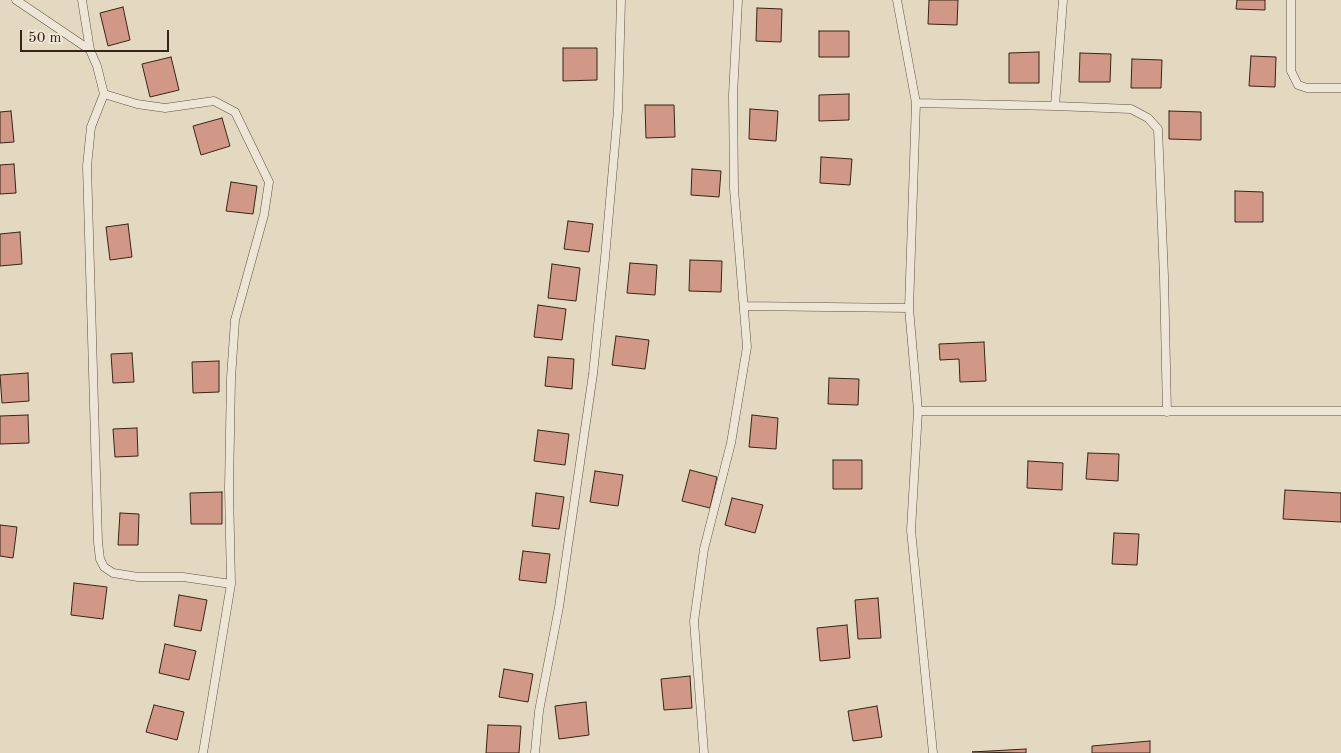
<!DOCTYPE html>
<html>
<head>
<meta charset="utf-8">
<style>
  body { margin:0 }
  #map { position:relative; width:1341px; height:753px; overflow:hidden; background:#e3d9c0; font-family:"Old Standard TT",serif }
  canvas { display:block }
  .scale { position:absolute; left:20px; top:30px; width:149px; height:22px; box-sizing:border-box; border:2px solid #372415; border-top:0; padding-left:6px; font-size:15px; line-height:18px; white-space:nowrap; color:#372415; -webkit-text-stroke:4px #ede6d6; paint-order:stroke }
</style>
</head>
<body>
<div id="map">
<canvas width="1341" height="753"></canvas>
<div class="scale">50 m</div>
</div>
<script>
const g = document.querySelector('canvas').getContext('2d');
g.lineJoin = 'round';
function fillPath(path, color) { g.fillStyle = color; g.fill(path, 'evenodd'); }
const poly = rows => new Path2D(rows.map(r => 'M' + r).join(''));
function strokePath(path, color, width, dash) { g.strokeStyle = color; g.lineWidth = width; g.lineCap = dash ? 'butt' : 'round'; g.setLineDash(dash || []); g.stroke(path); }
const building = poly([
  [929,0,958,0,957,25,928,24,929,0],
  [1237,0,1265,0,1265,10,1236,9,1237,0],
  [123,7,130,40,108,46,100,13,123,7],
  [757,8,782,9,781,42,756,41,757,8],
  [819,31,849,31,849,57,819,57,819,31],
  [563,48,597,48,597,80,563,81,563,48],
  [1039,52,1039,83,1009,83,1009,53,1039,52],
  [1080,53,1111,54,1110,82,1079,82,1080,53],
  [1251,56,1276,57,1275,87,1249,86,1251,56],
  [171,57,179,90,150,97,142,64,171,57],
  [1132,59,1162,60,1161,88,1131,88,1132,59],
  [849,94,849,120,819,121,819,95,849,94],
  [645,105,674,105,675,137,646,138,645,105],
  [750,109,778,111,776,141,749,139,750,109],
  [11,111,14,142,0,143,0,112,11,111],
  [1169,111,1201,112,1201,140,1169,139,1169,111],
  [222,118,230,146,201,155,193,126,222,118],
  [821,157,852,159,850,185,820,183,821,157],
  [14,164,16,193,0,194,0,165,14,164],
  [692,169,721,171,719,197,691,195,692,169],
  [231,182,257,186,253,214,226,211,231,182],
  [1235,191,1263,192,1263,222,1235,222,1235,191],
  [568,221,593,224,589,252,564,249,568,221],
  [128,224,132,257,110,260,106,227,128,224],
  [20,232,22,264,0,266,0,234,20,232],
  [690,260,722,261,721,292,689,291,690,260],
  [630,263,657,265,655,295,627,293,630,263],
  [552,264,580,268,576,301,548,298,552,264],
  [538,305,566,309,562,340,534,337,538,305],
  [616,336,649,340,645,369,612,365,616,336],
  [984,342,986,381,960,382,959,359,940,360,939,344,984,342],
  [132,353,134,382,113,383,111,354,132,353],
  [548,357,574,359,572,389,545,386,548,357],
  [219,361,219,392,193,393,192,362,219,361],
  [28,373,29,401,2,403,0,375,28,373],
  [829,378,859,379,858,405,828,404,829,378],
  [28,415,29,443,0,444,0,416,28,415],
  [752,415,778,418,776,449,749,447,752,415],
  [137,428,138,456,115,457,113,429,137,428],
  [538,430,569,434,565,465,534,461,538,430],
  [1088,453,1119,454,1118,481,1086,479,1088,453],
  [833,460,862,460,862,489,833,489,833,460],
  [1028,461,1063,463,1062,490,1027,488,1028,461],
  [690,470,717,477,710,508,682,501,690,470],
  [595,471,623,475,618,506,590,502,595,471],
  [1285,490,1341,493,1341,522,1283,519,1285,490],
  [222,492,222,524,191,524,190,493,222,492],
  [536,493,564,497,559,529,532,526,536,493],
  [732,498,763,505,755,533,725,525,732,498],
  [120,513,139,514,138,545,118,545,120,513],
  [0,525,17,527,13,558,0,556,0,525],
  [1114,533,1139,534,1137,565,1112,564,1114,533],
  [523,551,550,554,546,583,519,580,523,551],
  [74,583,107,587,103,619,71,615,74,583],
  [179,595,207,600,201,631,174,626,179,595],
  [878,598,881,638,858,639,855,600,878,598],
  [847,625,850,658,820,661,817,628,847,625],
  [165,644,196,651,189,680,159,673,165,644],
  [504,669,533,674,528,702,499,697,504,669],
  [690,676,692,708,664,710,661,679,690,676],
  [586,702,589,735,559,739,555,706,586,702],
  [154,705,184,712,177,740,146,732,154,705],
  [877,706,882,737,853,741,848,711,877,706],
  [488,725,521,726,519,753,486,753,488,725],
  [1150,741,1150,753,1092,753,1092,746,1150,741],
  [1026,749,1026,753,972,752,1026,749]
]);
const lane = poly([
  [16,0,90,50,97,66,104,94,91,127,87,166,98,542,100,559,104,567,113,573,138,577,183,577,231,584,203,753],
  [82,0,90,50],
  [897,0,916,103],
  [1063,0,1055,106,916,103,909,308,918,411,1341,411],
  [1291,0,1291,71,1298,85,1307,88,1341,88],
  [104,94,137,104,165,108,214,101,235,112,269,182,264,215,235,320,231,378,229,488,231,584],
  [1055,106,1131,109,1148,118,1158,129,1164,277,1167,412],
  [744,306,909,308],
  [918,411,911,530,933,753],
  [535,753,539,711,559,607,593,374,605,258,618,110,621,0],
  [704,753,694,621,704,549,731,443,747,347,734,189,733,95,738,0]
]);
fillPath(building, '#d29887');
strokePath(building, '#372415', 1);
strokePath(lane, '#625140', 9);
strokePath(lane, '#ede6d6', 8);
</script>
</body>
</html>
